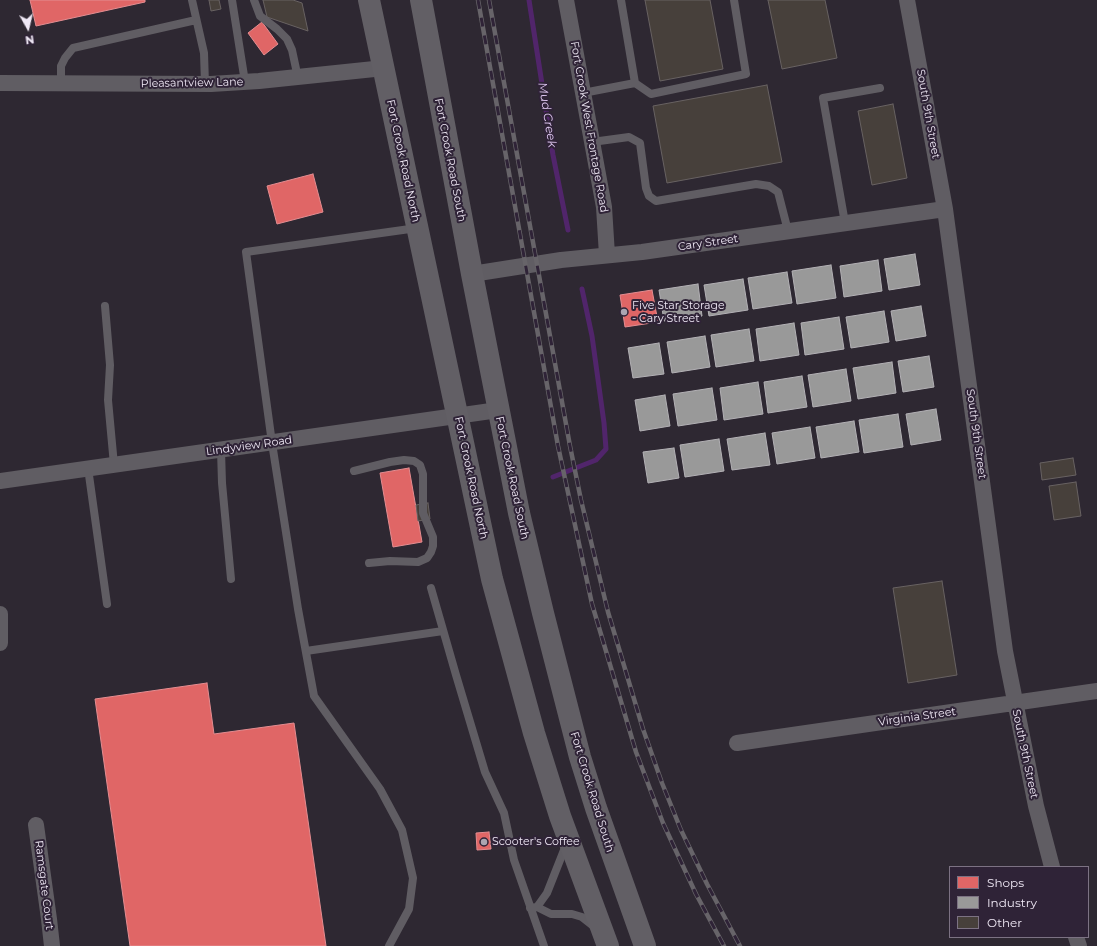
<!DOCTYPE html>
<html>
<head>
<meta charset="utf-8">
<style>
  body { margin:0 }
  #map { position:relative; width:1097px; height:946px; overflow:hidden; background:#2e2832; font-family:Montserrat,sans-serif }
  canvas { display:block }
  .legend { position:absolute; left:949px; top:866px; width:140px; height:72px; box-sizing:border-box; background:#2f2337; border:1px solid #7c7283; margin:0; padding:5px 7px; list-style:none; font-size:12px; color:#efe8f5 }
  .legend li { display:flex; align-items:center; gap:8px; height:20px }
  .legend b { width:20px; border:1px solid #7c7283 }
  .north { position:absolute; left:8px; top:8px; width:40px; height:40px; -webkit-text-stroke:3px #2f2337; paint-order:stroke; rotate:172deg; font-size:11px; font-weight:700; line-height:16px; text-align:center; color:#efe8f5 }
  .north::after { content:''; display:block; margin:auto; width:14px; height:18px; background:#efe8f5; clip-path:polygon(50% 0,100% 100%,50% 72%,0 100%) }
</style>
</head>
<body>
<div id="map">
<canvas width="1097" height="946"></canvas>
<ul class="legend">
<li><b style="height:11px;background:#e06666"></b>Shops</li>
<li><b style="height:11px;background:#999"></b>Industry</li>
<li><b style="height:11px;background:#47403b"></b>Other</li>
</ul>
<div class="north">N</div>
</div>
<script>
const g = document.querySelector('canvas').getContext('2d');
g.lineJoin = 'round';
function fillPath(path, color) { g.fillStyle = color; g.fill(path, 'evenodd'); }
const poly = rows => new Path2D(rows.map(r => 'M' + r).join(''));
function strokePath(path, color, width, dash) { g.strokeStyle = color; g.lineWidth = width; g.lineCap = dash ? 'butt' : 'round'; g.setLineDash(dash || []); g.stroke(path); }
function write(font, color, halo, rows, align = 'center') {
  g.font = font + ' Montserrat,sans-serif'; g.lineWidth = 4; g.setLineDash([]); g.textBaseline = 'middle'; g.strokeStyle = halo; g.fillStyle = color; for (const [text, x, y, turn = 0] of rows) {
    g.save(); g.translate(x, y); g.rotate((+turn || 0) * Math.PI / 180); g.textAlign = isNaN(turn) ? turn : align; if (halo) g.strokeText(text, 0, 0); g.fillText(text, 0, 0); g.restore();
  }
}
const shops = poly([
  [30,0,145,0,145,2,36,26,30,0],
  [262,22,278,44,264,55,248,33,262,22],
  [313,174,323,212,277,224,267,186,313,174],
  [652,290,658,322,625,327,620,295,652,290],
  [409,468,422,542,393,547,380,473,409,468],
  [207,683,214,734,294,723,326,946,130,946,95,699,207,683],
  [489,832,491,849,477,850,476,833,489,832]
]);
const industry = poly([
  [915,254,920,285,889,290,884,259,915,254],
  [878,260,882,291,844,297,840,266,878,260],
  [831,265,836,298,797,304,792,271,831,265],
  [787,272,792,303,753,309,748,278,787,272],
  [743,279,748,310,709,316,704,285,743,279],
  [698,284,702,316,664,321,659,290,698,284],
  [921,306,926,336,896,341,891,311,921,306],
  [884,311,889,342,851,348,846,317,884,311],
  [839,317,844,349,805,355,801,323,839,317],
  [794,323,799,355,760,361,756,329,794,323],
  [749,329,754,361,716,367,711,335,749,329],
  [705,336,710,367,672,373,667,342,705,336],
  [659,343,664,374,633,378,628,348,659,343],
  [929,356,934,387,903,392,898,361,929,356],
  [892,362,896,393,858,399,853,368,892,362],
  [846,369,851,401,813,407,808,375,846,369],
  [802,376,807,407,768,413,764,382,802,376],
  [758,382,763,414,724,420,720,388,758,382],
  [712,388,717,420,678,426,673,394,712,388],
  [665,395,670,426,640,431,635,400,665,395],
  [936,409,941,440,911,445,906,414,936,409],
  [898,414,903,447,864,453,859,420,898,414],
  [854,421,859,452,821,458,816,427,854,421],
  [810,427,815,458,777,464,772,433,810,427],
  [765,433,770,465,732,470,727,439,765,433],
  [719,439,724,471,685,477,680,445,719,439],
  [674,448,679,478,648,483,643,452,674,448]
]);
const stream = poly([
  [529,0,553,155,568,230],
  [553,477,596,460,606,449,604,423,592,336,582,289]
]);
const building = poly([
  [209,0,219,0,221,9,211,11,209,0],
  [263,0,293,0,302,3,308,31,267,17,263,0],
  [645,0,710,0,723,69,660,81,645,0],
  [768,0,825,0,837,58,782,69,768,0],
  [767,85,782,162,667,183,653,106,767,85],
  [893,104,907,178,872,185,858,111,893,104],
  [1073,458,1076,475,1042,480,1040,463,1073,458],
  [1076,482,1081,516,1054,520,1049,486,1076,482],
  [428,503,430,519,418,521,416,505,428,503],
  [942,581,957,675,908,683,893,588,942,581]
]);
const lane = poly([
  [192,0,204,53,205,84],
  [232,0,245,82],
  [254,0,260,16,277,29,287,39,292,50,298,78],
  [621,0,635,83],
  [61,83,61,66,65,58,73,48,196,20],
  [583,93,635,83,651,94,746,74,734,0],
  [592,142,629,137,640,143,646,188,649,196,656,201,756,184,769,186,778,192,788,231],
  [845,223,823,98,880,88],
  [105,306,110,365,108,400,114,465],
  [221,450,222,483,231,579],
  [88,468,107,604],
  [354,471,390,462,404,460,414,461,420,465,423,474,423,513,433,537,433,546,431,552,427,558,418,562,390,561,369,563],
  [431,588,456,675,485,772,504,813,514,860,544,946],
  [306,651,443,631],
  [537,907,547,893,566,845],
  [530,908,537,907,551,914,572,914,582,917,596,928],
  [389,946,409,909,413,878,402,830,380,789,314,696,298,609,272,443,246,252,417,228]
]);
const street = poly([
  [566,0,604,207,607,255],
  [907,0,945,209,1005,651,1036,806,1052,867],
  [0,83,211,84,259,81,384,68],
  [472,274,561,260,642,252,945,209],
  [0,481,498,410],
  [0,614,0,643],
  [737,743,1097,691],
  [36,825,49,919,52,946],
  [1076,937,1079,946]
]);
const primary = poly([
  [369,0,492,579,534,733,560,816,608,946],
  [421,0,472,274,519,513,543,613,580,757,596,808,645,946]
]);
const rail = poly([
  [478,0,558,446,592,604,636,752,663,823,696,894,724,946],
  [489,0,570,446,581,500,608,612,643,729,662,783,681,830,707,884,740,946]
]);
const markers = [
  [624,312,4,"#aba5b1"],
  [484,842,4,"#aba5b1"]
];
const streetNames = [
  ["Pleasantview Lane",192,83,-1],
  ["South 9th Street",928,114,80],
  ["Fort Crook West Frontage Road",589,127,80],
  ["Fort Crook Road South",450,160,79],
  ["Fort Crook Road North",403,161,78],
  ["Cary Street",708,243,-8],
  ["South 9th Street",976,434,82],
  ["Lindyview Road",249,446,-8],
  ["Fort Crook Road North",471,478,78],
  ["Fort Crook Road South",512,478,78],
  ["Virginia Street",917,717,-8],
  ["South 9th Street",1025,754,78],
  ["Fort Crook Road South",592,792,73],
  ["Ramsgate Court",44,885,83]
];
const poiNames = [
  ["Five Star Storage",632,306],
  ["- Cary Street",632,319],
  ["Scooter's Coffee",492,842]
];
const waterNames = [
  ["Mud Creek",547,115,81]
];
fillPath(shops, '#e06666');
strokePath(shops, '#e48d91', 1);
fillPath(industry, '#999');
strokePath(industry, '#b3b1b5', 1);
strokePath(stream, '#51256b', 5);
fillPath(building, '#47403b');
strokePath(building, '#686262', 1);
strokePath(lane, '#605d63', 8);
strokePath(street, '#605d63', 16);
strokePath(primary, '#625f65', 22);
strokePath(rail, '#676469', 4.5);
strokePath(rail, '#2f2337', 3, [9]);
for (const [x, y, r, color] of markers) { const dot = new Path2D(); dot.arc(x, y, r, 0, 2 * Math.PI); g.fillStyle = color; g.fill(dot); strokePath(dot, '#2f2337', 1.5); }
write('11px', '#efe8f5', '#2f2337', streetNames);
write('11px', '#efe8f5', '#2f2337', poiNames, 'left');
write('italic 12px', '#dfc7f1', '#2f2337', waterNames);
</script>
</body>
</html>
